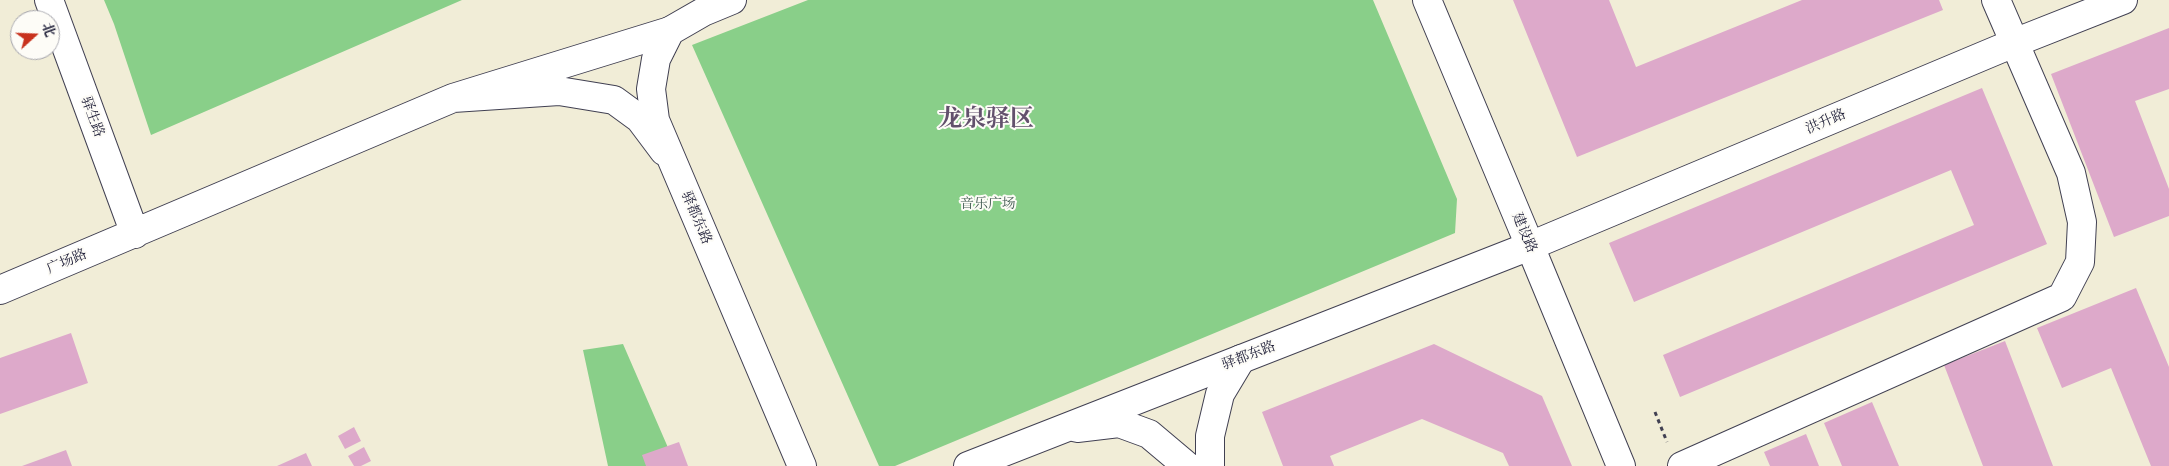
<!DOCTYPE html>
<html>
<head>
<meta charset="utf-8">
<style>
  body { margin:0 }
  #map { position:relative; width:2169px; height:466px; overflow:hidden; background:#f1edd7; font-family:"IM FELL Great Primer","Noto Serif SC",serif }
  canvas { display:block }
  .north { position:absolute; left:10px; top:10px; width:50px; height:50px; box-sizing:border-box; background:#fdfcf7; border:1px solid #a5a5ac; border-radius:50%; rotate:70deg; font-size:14px; font-weight:700; line-height:20px; text-align:center; color:#22223b }
  .north::after { content:''; display:block; margin:auto; width:18px; height:22px; background:#c8321e; clip-path:polygon(50% 0,100% 100%,50% 72%,0 100%) }
</style>
</head>
<body>
<div id="map">
<canvas width="2169" height="466"></canvas>
<div class="north">北</div>
</div>
<script>
const g = document.querySelector('canvas').getContext('2d');
g.lineJoin = 'round';
function fillPath(path, color) { g.fillStyle = color; g.fill(path, 'evenodd'); }
const poly = rows => new Path2D(rows.map(r => 'M' + r).join(''));
function strokePath(path, color, width, dash) { g.strokeStyle = color; g.lineWidth = width; g.lineCap = dash ? 'butt' : 'round'; g.setLineDash(dash || []); g.stroke(path); }
function write(font, color, halo, rows, align = 'center') {
  g.font = font + ' "IM FELL Great Primer","Noto Serif SC",serif'; g.lineWidth = 4; g.setLineDash([]); g.textBaseline = 'middle'; g.strokeStyle = halo; g.fillStyle = color; for (const [text, x, y, turn = 0] of rows) {
    g.save(); g.translate(x, y); g.rotate((+turn || 0) * Math.PI / 180); g.textAlign = isNaN(turn) ? turn : align; if (halo) g.strokeText(text, 0, 0); g.fillText(text, 0, 0); g.restore();
  }
}
const green = poly([
  [104,0,462,0,151,135,114,24],
  [808,0,1373,0,1457,199,1455,233,895,466,879,466,692,45],
  [623,344,676,466,608,466,583,350]
]);
const building = poly([
  [1513,0,1609,0,1636,67,1802,0,1939,0,1943,10,1577,157],
  [2169,28,2169,89,2135,101,2169,189,2169,216,2114,237,2051,74],
  [1982,88,2047,244,1680,397,1663,355,1974,225,1951,170,1634,302,1609,243],
  [2136,288,2169,367,2169,466,2151,466,2111,368,2062,388,2037,328],
  [71,333,88,383,0,414,0,358],
  [2005,341,2053,466,1983,466,1944,365],
  [1434,344,1542,396,1572,466,1509,466,1503,453,1422,419,1330,456,1334,466,1283,466,1262,412],
  [1872,402,1899,466,1842,466,1824,423],
  [354,427,361,441,345,449,338,436],
  [1806,434,1819,466,1770,466,1764,452],
  [679,442,688,466,646,466,642,455],
  [364,447,371,461,361,466,354,466,348,456],
  [66,450,72,466,22,466],
  [306,453,312,466,277,466]
]);
const path = poly([
  [1655,412,1667,442]
]);
const minor = poly([
  [49,0,135,234],
  [664,151,640,119,614,100,559,91,453,98,670,31],
  [0,290,453,98],
  [1077,428,1119,423,1149,434,1187,466],
  [1210,466,1210,436,1220,394,1241,359],
  [1621,466,1530,246,2014,43,2123,0],
  [1682,466,2062,297,2080,262,2082,222,2071,173,1996,0]
]);
const highway = poly([
  [732,0,703,12,670,31,656,59,651,89,655,120,802,466],
  [968,466,1530,246,1427,0]
]);
const streetNames = [
  ["驿生路",92,117,70],
  ["洪升路",1826,122,-23],
  ["驿都东路",696,218,67],
  ["建设路",1524,233,67],
  ["广场路",67,262,-23],
  ["驿都东路",1249,356,-21]
];
const parkNames = [
  ["音乐广场",988,205]
];
const townNames = [
  ["龙泉驿区",986,120]
];
fillPath(green, '#89cf89');
fillPath(building, '#dda9ca');
strokePath(minor, '#414052', 30);
strokePath(highway, '#414052', 30);
strokePath(path, '#414052', 3, [4, 4]);
strokePath(minor, '#fff', 28);
strokePath(highway, '#fff', 28);
write('14px', '#22223b', '#fdfcf7', streetNames);
write('14px', '#465f56', '#fdfcf7', parkNames);
write('bold 24px', '#63516d', '#fdfcf7', townNames);
</script>
</body>
</html>
